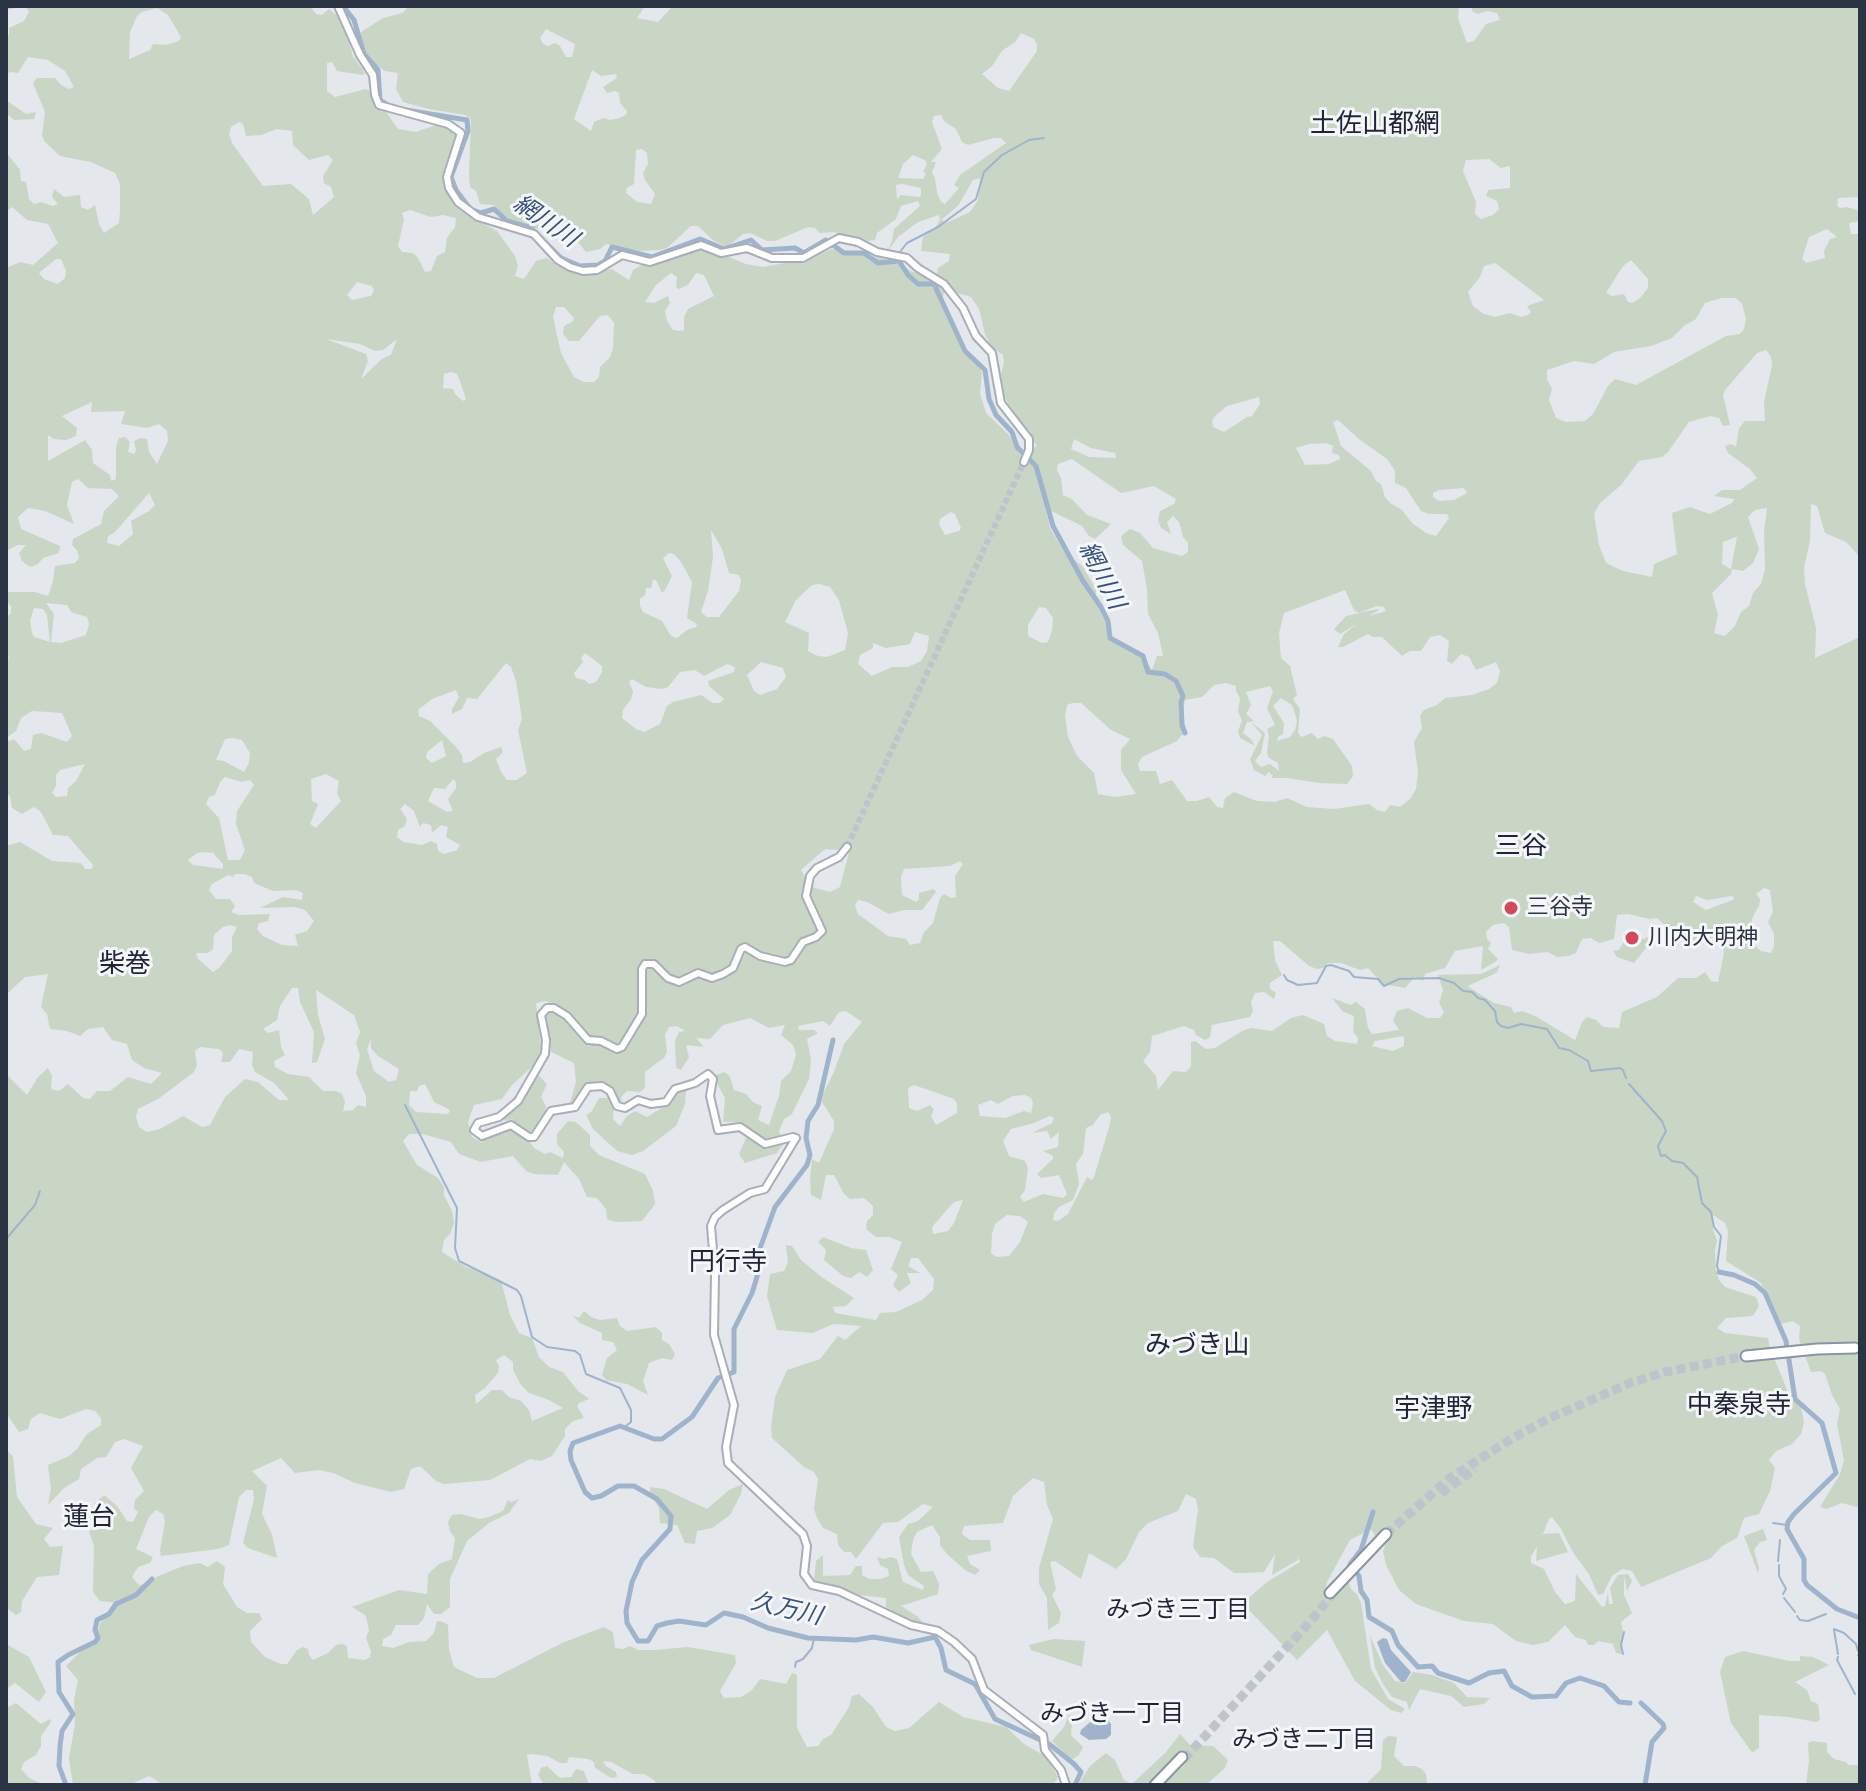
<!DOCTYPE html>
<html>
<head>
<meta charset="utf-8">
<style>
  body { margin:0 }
  #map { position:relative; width:1866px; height:1791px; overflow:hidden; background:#e4e7ec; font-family:"DM Sans",sans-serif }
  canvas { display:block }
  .frame { position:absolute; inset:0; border:8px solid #2b3445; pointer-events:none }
</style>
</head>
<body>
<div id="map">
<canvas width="1866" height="1791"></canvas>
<div class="frame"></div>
</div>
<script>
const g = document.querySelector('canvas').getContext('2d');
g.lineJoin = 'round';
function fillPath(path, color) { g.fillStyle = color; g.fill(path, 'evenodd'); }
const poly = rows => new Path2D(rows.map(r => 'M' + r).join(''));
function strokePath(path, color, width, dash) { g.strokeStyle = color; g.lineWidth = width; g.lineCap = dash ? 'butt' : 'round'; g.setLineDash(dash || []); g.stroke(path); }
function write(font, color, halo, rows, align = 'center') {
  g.font = font + ' "DM Sans","Noto Sans JP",sans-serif'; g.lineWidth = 6; g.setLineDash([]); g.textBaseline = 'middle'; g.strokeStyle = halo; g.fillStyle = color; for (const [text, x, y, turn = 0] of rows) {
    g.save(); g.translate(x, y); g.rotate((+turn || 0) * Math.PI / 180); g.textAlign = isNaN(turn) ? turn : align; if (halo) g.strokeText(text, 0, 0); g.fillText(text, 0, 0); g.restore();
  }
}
const green = poly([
  [6,6,310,6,316,14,322,15,329,9,342,19,353,56,365,73,363,75,337,71,332,62,327,63,327,91,335,97,366,89,375,95,378,106,386,112,398,129,416,132,436,125,446,126,455,132,457,143,447,185,449,195,461,211,497,231,515,256,518,266,515,276,524,279,536,261,546,258,565,269,581,273,612,269,629,280,633,270,641,265,657,263,697,248,707,248,746,264,763,267,813,258,831,249,895,261,913,272,933,275,937,274,938,268,949,261,950,254,921,251,923,237,935,228,940,220,939,215,918,222,898,237,887,252,892,241,894,229,920,206,918,201,901,206,896,219,877,233,875,240,868,241,833,232,820,233,815,228,808,227,775,241,767,241,750,233,743,234,727,247,714,241,698,226,691,226,667,248,660,250,639,251,606,244,600,249,586,252,572,235,556,229,528,228,502,216,494,205,480,204,476,191,470,187,469,176,471,119,465,115,429,109,403,102,396,89,398,73,385,71,368,59,360,39,361,32,383,18,402,13,407,9,405,6,645,6,637,18,658,22,673,6,1459,6,1458,18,1467,43,1474,41,1486,24,1500,20,1497,13,1487,11,1478,14,1473,12,1471,6,1860,6,1860,197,1838,198,1837,205,1840,208,1847,207,1860,211,1860,221,1849,223,1851,234,1860,234,1860,557,1846,542,1825,533,1817,506,1811,504,1810,541,1804,568,1805,584,1816,628,1815,658,1860,637,1860,1508,1842,1503,1826,1509,1820,1507,1840,1474,1844,1460,1837,1424,1840,1409,1832,1395,1825,1374,1821,1371,1811,1372,1799,1339,1800,1326,1793,1321,1781,1324,1761,1283,1726,1261,1728,1231,1725,1223,1713,1215,1713,1230,1717,1240,1715,1251,1716,1270,1719,1280,1725,1287,1756,1297,1759,1306,1753,1316,1726,1318,1717,1328,1725,1333,1768,1338,1770,1350,1742,1353,1743,1362,1774,1358,1788,1392,1800,1402,1804,1422,1801,1434,1792,1444,1776,1451,1769,1460,1775,1468,1770,1491,1759,1514,1744,1518,1737,1538,1722,1546,1711,1558,1641,1587,1632,1571,1622,1569,1612,1576,1603,1594,1598,1595,1589,1574,1574,1554,1561,1529,1552,1517,1549,1519,1539,1543,1543,1534,1559,1533,1568,1552,1536,1561,1537,1546,1531,1557,1531,1563,1544,1569,1555,1592,1565,1604,1575,1601,1576,1574,1602,1607,1605,1606,1608,1592,1609,1604,1613,1604,1610,1588,1618,1575,1628,1574,1632,1581,1627,1591,1624,1576,1624,1595,1632,1613,1621,1622,1624,1635,1621,1644,1622,1654,1616,1653,1613,1644,1598,1641,1594,1645,1588,1645,1586,1640,1575,1637,1565,1625,1548,1642,1533,1645,1516,1641,1493,1624,1464,1621,1416,1604,1399,1590,1386,1565,1383,1551,1389,1536,1377,1539,1371,1529,1350,1540,1327,1582,1325,1592,1333,1598,1348,1581,1351,1589,1357,1594,1361,1603,1371,1669,1388,1699,1405,1709,1401,1713,1391,1710,1355,1681,1327,1630,1297,1660,1244,1605,1244,1602,1267,1582,1300,1562,1298,1557,1298,1560,1272,1575,1275,1554,1264,1572,1247,1573,1234,1573,1214,1558,1200,1557,1193,1547,1198,1509,1196,1499,1186,1494,1178,1511,1148,1523,1139,1532,1126,1559,1116,1569,1089,1553,1081,1579,1055,1561,1050,1562,1056,1589,1052,1595,1061,1613,1059,1623,1048,1630,1047,1598,1039,1584,1039,1568,1053,1519,1047,1505,1044,1482,1033,1478,1013,1496,1003,1523,964,1526,962,1534,970,1540,990,1540,991,1551,967,1556,970,1564,980,1570,975,1575,965,1570,946,1553,940,1545,940,1537,932,1525,917,1532,913,1540,911,1554,921,1572,933,1571,939,1584,938,1594,901,1606,917,1616,926,1626,910,1621,886,1607,886,1598,858,1595,814,1580,816,1561,823,1555,823,1576,850,1575,856,1566,862,1566,862,1575,869,1579,880,1579,889,1576,888,1569,880,1565,877,1557,884,1559,891,1557,897,1559,903,1582,923,1590,924,1586,908,1575,904,1565,899,1537,908,1524,918,1521,933,1507,923,1504,898,1522,883,1523,856,1559,851,1552,844,1552,838,1545,837,1534,823,1528,817,1518,814,1509,818,1479,814,1472,804,1467,772,1438,771,1427,775,1397,787,1370,820,1359,838,1336,845,1340,861,1326,833,1324,813,1333,777,1330,767,1296,770,1274,784,1271,788,1262,786,1245,792,1246,801,1260,823,1278,854,1298,846,1306,833,1307,835,1313,876,1320,880,1313,896,1312,922,1300,933,1290,934,1279,918,1258,911,1258,908,1266,920,1273,907,1273,911,1283,899,1292,893,1285,898,1275,891,1269,902,1242,889,1237,876,1237,866,1229,867,1221,873,1215,873,1206,864,1198,850,1199,844,1194,834,1175,826,1175,821,1200,811,1195,810,1180,812,1159,819,1163,834,1129,834,1121,822,1102,823,1094,834,1072,844,1044,862,1022,846,1011,839,1012,830,1026,823,1021,798,1026,799,1030,814,1030,818,1033,807,1039,811,1059,809,1079,792,1114,784,1119,779,1131,783,1144,777,1153,745,1163,739,1154,750,1129,738,1122,723,1122,725,1098,713,1076,725,1072,730,1077,734,1090,746,1094,753,1102,762,1106,758,1120,769,1125,779,1096,781,1081,791,1071,796,1055,793,1045,781,1035,785,1025,769,1028,750,1018,723,1025,710,1039,696,1038,704,1047,686,1045,689,1057,681,1070,676,1068,675,1041,679,1032,685,1031,677,1026,669,1027,665,1035,667,1052,664,1058,645,1072,645,1088,640,1092,627,1091,621,1097,622,1105,618,1103,615,1090,607,1084,596,1082,588,1085,575,1104,569,1106,576,1082,574,1063,549,1051,550,1043,546,1026,546,1014,554,1009,562,1009,546,1001,536,1003,541,1047,539,1060,512,1085,502,1099,474,1105,468,1122,472,1137,479,1141,511,1129,513,1119,505,1121,502,1117,516,1109,537,1074,547,1084,541,1097,546,1106,545,1114,530,1142,534,1148,545,1154,550,1152,563,1158,564,1152,557,1144,557,1134,568,1121,576,1122,590,1135,590,1146,599,1155,645,1174,653,1191,655,1204,642,1221,616,1222,607,1219,606,1209,597,1198,587,1197,579,1179,564,1162,558,1175,534,1174,526,1171,513,1156,481,1162,459,1154,451,1142,423,1134,409,1134,403,1141,417,1165,438,1178,444,1187,444,1195,452,1211,454,1223,450,1234,444,1240,442,1252,466,1267,501,1280,510,1315,519,1333,532,1338,539,1357,549,1367,563,1372,578,1391,589,1399,579,1403,577,1406,584,1418,573,1421,565,1429,565,1436,552,1456,541,1461,530,1459,490,1480,444,1484,436,1481,420,1466,411,1469,404,1489,391,1492,355,1483,333,1473,319,1470,295,1473,281,1458,252,1471,267,1486,262,1514,272,1534,277,1558,248,1548,243,1543,254,1499,253,1490,246,1490,239,1497,229,1545,218,1549,161,1556,160,1551,165,1521,163,1514,156,1510,149,1517,136,1549,153,1557,150,1563,138,1567,132,1577,139,1585,149,1583,156,1577,183,1566,200,1563,208,1567,217,1561,225,1567,223,1584,237,1607,247,1613,259,1613,262,1619,250,1631,251,1642,265,1657,281,1664,287,1664,297,1650,303,1647,308,1649,309,1655,313,1660,328,1653,336,1645,342,1644,347,1646,348,1658,365,1660,370,1657,371,1652,366,1638,369,1630,367,1621,365,1615,352,1607,399,1590,427,1594,428,1574,439,1564,452,1559,455,1538,450,1531,448,1522,452,1515,460,1514,480,1519,489,1517,503,1511,508,1500,511,1502,519,1499,509,1513,489,1523,467,1541,450,1579,450,1607,441,1614,434,1614,427,1604,424,1618,418,1625,396,1625,391,1635,383,1639,382,1646,393,1648,409,1642,426,1641,434,1633,437,1621,443,1622,448,1625,449,1650,454,1667,477,1678,494,1678,562,1643,604,1627,613,1632,615,1648,623,1649,630,1646,638,1650,655,1650,688,1647,735,1655,736,1663,720,1691,724,1698,741,1697,752,1690,760,1679,786,1684,792,1673,797,1675,797,1728,807,1747,818,1746,823,1739,831,1735,849,1707,852,1696,859,1694,873,1707,886,1727,895,1731,909,1728,939,1702,963,1717,1006,1727,1024,1744,1045,1756,1058,1777,1053,1785,657,1785,654,1780,644,1774,633,1774,611,1762,603,1761,606,1766,616,1772,617,1777,611,1778,595,1768,594,1762,588,1759,569,1757,567,1763,560,1763,547,1756,532,1754,527,1755,532,1785,160,1785,159,1782,149,1776,129,1785,73,1785,69,1758,75,1724,74,1700,78,1680,66,1666,82,1650,95,1643,100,1623,120,1603,100,1601,93,1592,94,1546,89,1532,100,1519,95,1503,104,1495,117,1506,127,1521,133,1522,138,1512,134,1508,135,1500,144,1491,131,1468,143,1446,124,1439,115,1442,106,1457,97,1458,81,1469,79,1479,64,1488,48,1505,51,1489,48,1465,69,1456,77,1449,87,1434,101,1425,101,1418,95,1411,86,1409,60,1419,40,1413,31,1419,28,1429,19,1432,6,1413,6,1074,27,1095,38,1077,48,1068,52,1076,51,1089,59,1091,68,1084,83,1098,90,1099,97,1091,110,1091,128,1077,151,1084,162,1073,144,1068,132,1060,127,1044,112,1040,103,1027,88,1029,80,1036,67,1031,50,1029,47,1014,41,1007,48,974,25,977,6,995,6,846,20,842,52,861,81,863,85,869,92,869,93,865,68,836,53,835,41,812,34,807,22,814,12,808,10,796,6,793,7,742,14,739,24,751,31,749,33,735,41,733,67,742,72,736,62,713,32,711,21,718,16,731,6,738,6,663,9,659,6,649,6,618,11,613,11,606,6,601,6,592,35,592,48,596,53,581,55,566,75,563,79,558,77,550,72,545,73,539,101,524,104,511,119,496,112,489,88,488,78,479,72,482,67,505,74,524,45,511,28,508,18,517,21,529,60,546,59,553,43,558,38,564,30,567,22,561,19,553,26,545,18,545,6,551,6,268,20,262,33,265,58,243,48,224,27,220,12,207,6,212,6,152,20,170,21,181,26,182,29,199,34,204,41,202,53,206,58,204,52,197,54,189,64,197,80,195,81,207,88,210,95,205,99,224,104,233,119,223,120,211,120,184,115,173,91,162,60,156,44,141,42,135,45,112,33,83,37,78,55,78,61,85,69,89,74,87,65,71,48,60,28,57,18,73,10,72,6,74,6,35,9,35,9,28,24,21,29,12,25,6,6,10],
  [157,8,168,15,181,37,179,41,166,45,153,44,150,50,129,59,130,32,137,16,142,12],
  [546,29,575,44,572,57,566,57,560,46,555,43,548,46,543,44,540,38],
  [1021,33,1034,39,1037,45,1037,51,1009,91,998,88,982,74,992,66,1002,51,1015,42],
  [592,70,601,76,616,74,617,78,603,87,607,93,615,91,619,93,620,103,627,111,626,115,619,118,610,120,604,118,594,122,591,131,574,119],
  [941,115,944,121,956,129,962,142,968,145,994,138,1001,138,1006,143,960,175,954,185,959,188,945,204,941,202,937,193,935,178,932,173,936,162,931,162,942,149,932,122,934,116],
  [239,122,243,124,246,136,261,135,277,129,292,131,293,145,309,160,328,155,333,160,323,176,324,183,331,187,334,197,313,215,309,199,291,184,263,186,232,143,229,134,231,127],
  [642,149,647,153,648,164,643,173,645,180,655,194,651,204,637,202,626,193,627,188,634,184,636,150],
  [913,155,925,160,927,164,923,172,926,173,923,179,898,178,903,164],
  [1489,159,1501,168,1510,166,1510,188,1488,190,1486,196,1497,201,1499,209,1493,215,1481,219,1475,214,1476,202,1463,171,1466,160],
  [980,178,978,200,970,212,948,222,941,220,958,206,973,180],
  [902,184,921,188,921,195,919,197,901,195,897,199,896,185],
  [410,210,431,217,443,215,456,218,455,227,447,238,445,252,437,256,431,271,425,272,418,258,413,253,402,252,398,246,404,219,402,213],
  [1827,229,1837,237,1830,239,1824,251,1825,258,1806,263,1802,259,1809,237],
  [56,259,61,259,66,271,65,278,58,284,44,279,39,273],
  [1631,260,1648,279,1648,288,1640,298,1632,303,1628,302,1624,294,1612,296,1606,293,1623,266],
  [1495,263,1544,300,1527,306,1531,312,1528,315,1521,317,1510,313,1495,317,1484,314,1473,306,1468,292,1480,277,1484,266],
  [671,273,677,277,676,287,679,289,688,285,696,273,704,275,714,296,688,309,684,317,684,330,679,331,673,330,667,321,665,311,670,303,668,296,654,303,645,302,656,285],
  [357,282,372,286,374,291,371,296,352,300,347,295],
  [946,286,951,291,971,297,979,309,985,334,992,347,1003,355,1004,362,1001,375,1005,397,1011,410,1031,433,1032,440,1037,445,1032,451,1030,463,1023,459,1009,435,986,413,980,393,982,373,978,363,960,346,959,336,942,300],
  [1721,298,1736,298,1742,304,1746,319,1744,329,1740,334,1726,336,1636,385,1615,379,1608,386,1593,414,1585,421,1566,422,1556,418,1549,400,1552,389,1547,379,1547,370,1574,361,1594,364,1614,352,1651,346,1672,338,1685,325,1696,319,1705,303],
  [556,307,564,307,574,318,572,322,564,326,563,334,569,341,579,341,600,316,608,315,614,323,613,348,610,357,600,367,599,377,594,382,584,382,574,377,561,353,553,317],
  [326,339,360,344,375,351,383,350,397,339,391,355,383,358,361,379,368,361,366,354],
  [1766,350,1771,357,1772,365,1764,402,1765,421,1745,421,1739,428,1736,447,1731,444,1725,446,1728,453,1750,469,1757,478,1740,490,1722,490,1714,496,1734,499,1732,503,1710,514,1690,507,1672,513,1677,554,1654,564,1652,577,1623,571,1606,563,1599,545,1594,514,1600,503,1621,485,1639,461,1662,457,1668,452,1689,422,1710,416,1719,418,1723,426,1730,425,1723,395,1725,390,1757,353],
  [451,372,457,374,460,381,466,399,463,401,455,394,453,389,443,388,444,374],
  [1259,397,1260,404,1252,416,1247,417,1224,432,1213,427,1212,421,1215,416,1227,406],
  [92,402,91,412,125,411,121,424,147,428,159,424,167,431,168,441,157,464,149,452,147,439,140,438,134,441,136,450,134,454,128,452,130,442,125,437,119,438,116,447,116,479,111,481,110,475,93,463,92,450,85,440,48,461,48,435,54,439,66,440,76,436,77,428,62,416],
  [1338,420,1360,440,1387,459,1395,471,1395,483,1406,488,1421,511,1429,514,1447,514,1449,518,1436,536,1426,533,1412,523,1402,510,1390,503,1385,497,1381,484,1376,481,1371,471,1341,446,1333,422],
  [1074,439,1091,448,1115,453,1116,458,1089,457,1071,449],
  [1326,443,1333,446,1332,453,1339,455,1340,459,1329,464,1305,465,1296,448,1309,444],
  [1072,459,1121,493,1154,486,1176,499,1174,504,1160,511,1158,520,1161,528,1171,534,1167,522,1173,516,1179,522,1183,537,1188,543,1188,552,1182,556,1153,548,1140,533,1130,529,1121,536,1123,545,1142,561,1147,589,1148,614,1158,633,1163,656,1157,656,1152,670,1144,658,1128,647,1110,641,1106,619,1096,600,1096,589,1083,567,1064,551,1051,530,1045,508,1082,526,1089,536,1095,539,1111,524,1087,515,1072,499,1063,495,1061,478,1057,470,1058,464],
  [1464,488,1467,493,1454,500,1439,501,1433,497,1433,493,1439,490],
  [149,493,155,505,149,511,131,521,133,534,119,546,107,543,108,536,115,532],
  [1767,508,1764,531,1765,570,1761,584,1753,593,1749,606,1741,612,1735,626,1725,636,1714,633,1718,615,1712,593,1731,574,1732,569,1743,571,1753,563,1759,549,1748,517,1755,510],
  [951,512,955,514,961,528,959,531,945,535,939,524,940,519],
  [711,530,722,549,729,573,739,575,741,581,739,591,719,617,707,617,701,612,708,591,713,557],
  [1736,537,1737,537,1731,569,1722,564,1723,542],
  [669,553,674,554,681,562,692,582,687,618,697,624,696,627,687,630,677,638,671,636,662,621,643,612,640,606,640,599,645,595,646,588,651,588,653,580,656,580,662,593,665,590,672,576,663,558],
  [819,584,830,587,839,600,848,633,845,650,827,657,818,656,808,651,809,633,785,622,796,600,812,585],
  [1345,590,1354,610,1359,613,1377,606,1384,607,1386,611,1369,616,1379,610,1377,609,1346,616,1334,629,1340,634,1357,624,1344,634,1338,647,1343,647,1368,634,1373,637,1382,637,1402,656,1410,651,1421,651,1430,637,1440,635,1449,641,1447,661,1452,664,1461,654,1469,657,1476,670,1496,662,1500,671,1497,683,1489,689,1472,695,1445,698,1437,705,1424,710,1420,715,1422,728,1414,742,1418,772,1416,789,1411,798,1400,807,1390,805,1385,812,1377,810,1369,804,1334,809,1307,807,1287,798,1275,802,1257,801,1234,792,1225,798,1223,808,1217,807,1209,797,1197,801,1187,801,1172,780,1160,784,1156,771,1140,771,1138,764,1142,757,1177,741,1185,731,1183,710,1185,700,1202,697,1214,685,1226,683,1236,686,1236,691,1240,698,1238,711,1242,721,1238,731,1240,738,1255,746,1252,740,1243,733,1247,722,1254,721,1246,714,1251,705,1246,692,1270,686,1273,691,1267,708,1275,725,1267,729,1269,736,1267,753,1269,758,1278,763,1279,771,1270,764,1261,767,1255,761,1261,753,1265,733,1251,722,1262,735,1250,759,1254,770,1265,776,1269,772,1273,776,1271,778,1287,778,1319,783,1347,784,1353,776,1352,766,1333,739,1324,736,1318,739,1312,733,1301,737,1298,733,1300,709,1293,699,1297,695,1290,666,1281,658,1279,633,1284,613],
  [46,603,67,605,71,612,87,617,89,624,86,635,61,643,51,642,54,614],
  [1039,607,1046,608,1053,618,1052,631,1048,642,1042,643,1028,636,1028,625],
  [34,608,43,609,47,615,50,642,34,637,32,633,30,621],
  [915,632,929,636,927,651,921,661,908,667,892,667,872,676,858,664,860,655,873,648,873,643,886,648,910,644],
  [585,653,602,666,602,672,596,682,589,684,585,680,576,678,574,673,583,662,581,658],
  [761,662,783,668,786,677,777,689,760,695,754,691,747,675],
  [506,663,511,667,516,681,522,719,518,730,527,773,516,780,507,780,501,772,496,759,503,752,501,747,484,753,470,762,463,763,462,755,456,747,430,721,419,716,418,710,432,699,456,690,459,697,452,709,452,714,462,709,467,698,477,699],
  [727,664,735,667,734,672,708,681,709,686,724,699,720,703,713,703,701,695,673,702,667,706,660,724,644,732,636,729,622,718,623,710,631,699,633,691,629,682,632,679,646,687,662,689,668,687,680,672,695,670,704,676],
  [1281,698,1292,705,1297,720,1295,730,1290,737,1277,741,1278,737,1283,734,1284,723,1273,706],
  [1072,703,1081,703,1111,730,1130,739,1121,750,1121,770,1136,794,1115,797,1098,794,1094,773,1077,756,1068,737,1065,716,1067,705],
  [233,738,242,740,250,753,249,763,244,772,224,761,216,760,225,739],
  [442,740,446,756,432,763,426,758,427,752],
  [85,764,76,781,68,788,67,796,56,797,52,793,56,786,56,775,60,770],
  [326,774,339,781,337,793,341,801,316,828,310,824,318,804,312,801,311,779],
  [225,777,241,782,250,780,254,785,237,811,236,824,245,850,240,860,228,860,219,818,206,804,209,797,215,795,220,782],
  [453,779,456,782,456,788,448,799,453,811,447,812,428,801,434,788,445,789],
  [405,804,414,811,420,827,423,823,431,825,432,833,441,825,448,827,446,837,460,845,457,850,444,854,438,851,437,844,431,841,422,845,403,842,397,837,398,830,405,826,407,819,400,809],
  [846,847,849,852,840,887,830,892,812,887,801,870,825,849,837,850],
  [205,852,213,853,223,864,223,869,193,865,188,860,197,853],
  [960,861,963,864,955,876,956,897,951,898,944,894,940,898,933,923,924,932,920,943,910,945,906,939,888,936,858,914,855,905,858,900,867,902,889,914,904,910,922,910,936,892,934,889,919,893,919,899,916,902,902,895,901,877,904,869,950,866],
  [235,874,244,874,252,877,254,883,273,891,296,890,303,893,302,900,283,897,260,908,295,907,305,910,314,921,307,931,295,935,298,946,282,945,263,936,257,929,259,923,268,921,270,914,239,915,231,912,235,906,230,899,216,899,209,890,212,884,228,875,233,877],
  [1764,888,1770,890,1773,912,1768,922,1774,934,1774,946,1771,953,1761,951,1755,946,1749,933,1753,916,1759,906,1760,899,1756,894],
  [1696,896,1707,900,1732,896,1735,899,1706,910,1693,902],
  [1628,914,1650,919,1657,918,1667,927,1676,941,1699,943,1711,938,1721,938,1724,953,1718,982,1711,981,1705,972,1696,978,1678,978,1657,997,1622,1012,1619,1028,1603,1027,1596,1020,1587,1017,1582,1022,1575,1040,1535,1016,1522,1011,1514,1013,1511,1007,1494,1003,1467,986,1490,976,1497,972,1500,965,1481,974,1438,975,1443,990,1439,1003,1444,1012,1440,1018,1427,1018,1408,1008,1397,1011,1393,1020,1399,1030,1372,1034,1368,1028,1365,1009,1356,1002,1351,1005,1332,998,1342,1011,1354,1016,1353,1032,1358,1038,1357,1044,1335,1041,1327,1036,1324,1024,1303,1015,1291,1018,1272,1031,1251,1028,1242,1031,1215,1048,1206,1049,1195,1041,1191,1042,1191,1066,1186,1072,1173,1071,1158,1090,1156,1076,1143,1061,1150,1052,1152,1036,1184,1026,1194,1030,1196,1035,1205,1040,1210,1037,1212,1025,1250,1017,1253,1011,1251,1002,1255,993,1264,992,1274,999,1276,993,1270,989,1270,983,1282,975,1275,960,1273,941,1280,941,1309,966,1317,969,1323,968,1328,963,1341,963,1360,970,1368,968,1383,984,1405,988,1415,977,1423,981,1425,974,1445,968,1455,951,1483,946,1481,970,1495,962,1498,959,1488,949,1491,943,1487,939,1486,932,1493,925,1504,923,1509,927,1512,950,1529,954,1548,952,1557,957,1569,956,1576,953,1582,939,1591,938,1599,943,1614,939,1617,915],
  [230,925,237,927,232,937,232,951,220,967,213,972,198,959,196,953,208,953,213,949,214,935,223,927],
  [292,988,298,988,300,1002,314,1032,312,1063,317,1062,325,1039,318,1015,316,990,354,1015,360,1032,356,1043,360,1055,356,1073,366,1096,366,1107,358,1105,353,1110,343,1111,345,1102,342,1094,336,1091,323,1091,309,1077,288,1074,275,1067,274,1061,285,1055,281,1047,279,1030,268,1033,263,1029,277,1020,280,1006],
  [1404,1036,1404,1046,1393,1051,1372,1046,1375,1041],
  [371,1039,371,1048,378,1056,399,1069,396,1080,389,1082,374,1071,367,1049],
  [200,1047,219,1049,223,1053,221,1062,230,1062,239,1049,253,1052,252,1065,255,1072,274,1083,289,1100,279,1100,258,1082,245,1079,225,1097,210,1125,202,1127,183,1116,160,1129,147,1132,139,1127,136,1117,138,1109,158,1099,194,1072,197,1065,195,1051],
  [425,1084,434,1102,450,1110,448,1114,416,1112,409,1105,410,1091,417,1091,419,1086],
  [914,1085,954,1099,957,1103,957,1113,936,1125,931,1116,934,1109,930,1105,917,1111,909,1108,908,1088],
  [1025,1095,1031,1098,1033,1103,1031,1113,1024,1111,1005,1118,980,1116,978,1105,991,1100,998,1104,1013,1096],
  [1108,1112,1111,1117,1110,1124,1094,1177,1092,1180,1087,1177,1068,1214,1058,1221,1053,1220,1054,1213,1059,1207,1073,1200,1079,1184,1076,1164,1083,1154,1086,1128,1093,1125,1100,1115],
  [1050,1116,1054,1118,1052,1123,1032,1133,1047,1131,1051,1139,1059,1132,1058,1147,1043,1151,1053,1156,1053,1159,1037,1174,1041,1178,1059,1175,1067,1194,1063,1198,1043,1194,1024,1202,1020,1197,1025,1190,1028,1168,1025,1161,1009,1156,1003,1141,1011,1129,1034,1123],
  [963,1200,954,1223,948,1231,933,1234,932,1227,945,1212,954,1202],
  [1007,1215,1020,1216,1028,1222,1020,1242,1009,1256,996,1257,991,1253,992,1234,995,1224],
  [504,1355,513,1362,513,1370,521,1385,529,1393,549,1400,563,1408,532,1421,529,1410,521,1401,509,1397,502,1390,492,1390,476,1404,475,1395,485,1388,498,1373,499,1366,496,1360],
  [6,100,26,114,36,112,34,119,14,120,6,113],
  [1627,936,1643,939,1651,936,1649,944,1634,963,1617,957,1613,951,1619,950],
  [679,1088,686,1091,685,1104,676,1126,643,1151,632,1155,617,1151,593,1129,586,1115,592,1111,599,1098,609,1098,614,1109,613,1119,620,1126,627,1116,635,1111,647,1117,669,1103],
  [823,1237,851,1248,866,1250,873,1270,867,1277,859,1272,851,1278,843,1276,824,1260,826,1250,818,1242],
  [584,1311,591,1317,600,1320,617,1318,620,1326,627,1331,656,1327,662,1333,662,1340,669,1344,675,1354,672,1360,662,1358,649,1363,643,1381,648,1395,627,1384,606,1380,602,1375,607,1358,617,1350,613,1342,602,1340,602,1333,580,1323,572,1315,579,1318],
  [6,1450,13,1456,17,1497,36,1524,53,1528,44,1539,50,1547,63,1546,59,1575,37,1577,22,1601,21,1612,16,1615,9,1610,6,1603],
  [743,1484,741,1494,730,1515,712,1528,697,1531,695,1544,685,1543,677,1525,660,1523,659,1508,651,1496,650,1487,664,1489,707,1509,729,1490],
  [1763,1529,1767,1540,1760,1542,1754,1550,1759,1568,1758,1573,1744,1536],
  [1370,1636,1383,1665,1395,1681,1405,1683,1413,1672,1432,1675,1454,1683,1467,1697,1490,1698,1484,1704,1464,1707,1451,1696,1420,1689,1409,1710,1407,1702,1392,1697,1383,1684,1375,1668],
  [1054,1639,1085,1641,1082,1667,1031,1650,1029,1645],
  [8,1645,29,1657,46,1692,39,1702,15,1683,6,1689,6,1646],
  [1743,1651,1790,1661,1800,1661,1800,1656,1813,1657,1829,1665,1795,1682,1807,1690,1811,1701,1818,1704,1820,1720,1816,1722,1789,1717,1759,1715,1759,1748,1753,1752,1751,1751,1731,1723,1720,1672,1725,1657],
  [16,1703,41,1724,50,1719,51,1722,41,1736,41,1746,36,1755,24,1762,21,1769,29,1778,45,1785,6,1785,6,1708],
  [1069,1714,1072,1719,1071,1735,1083,1747,1079,1755,1071,1760,1052,1741,1064,1727],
  [1180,1734,1190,1745,1213,1746,1228,1760,1225,1768,1206,1785,1163,1785,1185,1764,1181,1755,1150,1785,1078,1785,1090,1766,1106,1753,1115,1760,1124,1780,1132,1784,1166,1752],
  [1388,1736,1397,1737,1394,1756,1404,1766,1415,1766,1422,1769,1426,1774,1427,1785,1365,1785,1381,1769,1383,1740],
  [1812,1741,1827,1743,1827,1752,1834,1759,1846,1762,1848,1765,1858,1765,1860,1785,1806,1785,1809,1761,1808,1743],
  [547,1766,560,1778,571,1777,576,1769,584,1771,589,1785,544,1785,538,1775,541,1768]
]);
const water = poly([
  [1383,1638,1387,1639,1391,1650,1411,1672,1405,1682,1401,1682,1385,1663,1377,1642],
  [1101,1713,1111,1724,1111,1735,1106,1739,1089,1740,1080,1734,1081,1730]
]);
const stream = poly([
  [899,253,907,243,938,227,976,199,984,172,1002,155,1029,140,1044,138],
  [1284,975,1287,980,1298,985,1317,983,1326,966,1331,965,1349,971,1354,977,1378,979,1384,986,1399,979,1439,978,1454,983,1463,991,1472,992,1478,998,1485,1000,1495,1011,1497,1022,1501,1026,1508,1028,1521,1024,1547,1029,1559,1048,1569,1050,1588,1061,1591,1071,1620,1068,1623,1070,1626,1078],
  [1629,1084,1662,1121,1666,1131,1658,1146,1661,1156,1665,1155,1672,1161,1683,1163,1697,1177,1702,1203,1711,1212,1714,1227,1721,1236,1717,1266,1719,1272],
  [405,1105,457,1208,455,1248,459,1261,517,1290,521,1296,532,1337,547,1347,575,1351,580,1355,586,1374,620,1388,631,1410,631,1422,626,1426],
  [6,1239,35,1205,40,1191],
  [1773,1523,1787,1525],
  [1778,1561,1780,1540],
  [1779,1565,1779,1576,1786,1589,1783,1594],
  [1784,1598,1795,1612],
  [1797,1616,1800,1620,1808,1621,1826,1614],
  [1834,1629,1844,1633,1856,1644,1858,1651],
  [1834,1630,1838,1654],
  [1623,1654,1621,1645,1624,1632],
  [1858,1655,1860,1656],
  [1838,1657,1837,1660,1855,1694],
  [795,1667,796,1662,803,1659,812,1648,814,1638],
  [1859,1696,1860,1696]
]);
const river = poly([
  [343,6,354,20,364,54,378,70,380,100,388,105],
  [406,110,467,120,468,131,451,177,456,190,471,210,481,213,494,209,507,221,531,228,561,258,580,266,598,265,605,261,612,247,652,257,700,239,724,249,751,240,762,250,795,248,804,253,826,240,844,253,864,253,878,263,899,261,908,275,918,284,934,284,965,351,985,370,989,399,996,415,1012,432,1017,447,1036,466,1053,526,1083,581,1101,607,1108,621,1110,638,1143,656,1148,672,1165,674,1176,681,1183,696,1181,702,1182,725,1185,733],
  [833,1040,818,1105,808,1121,806,1138,810,1155,807,1165,775,1207,759,1251,757,1277,752,1293,734,1329,734,1372,718,1378,692,1417,662,1439,654,1439,620,1426,573,1443,570,1451,571,1460,585,1492,592,1498,601,1496,618,1486,634,1486,657,1499,671,1516,670,1529,642,1560,632,1582,626,1611,627,1623,638,1641,648,1641,657,1626,667,1623,679,1621,706,1625,724,1613,743,1617,768,1628,808,1638,856,1640,873,1637,908,1643,935,1637,941,1648,946,1670,975,1684,995,1719,1049,1744,1074,1764,1081,1772,1075,1785],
  [1719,1272,1734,1275,1755,1284,1765,1293,1786,1341,1795,1399,1822,1423,1836,1473,1794,1514,1788,1522,1787,1529,1804,1559,1804,1580,1807,1585,1837,1609,1860,1618],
  [1373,1512,1361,1550,1350,1564,1359,1576,1361,1591,1367,1600,1369,1617,1392,1631,1398,1645,1418,1667,1432,1666,1438,1673,1469,1683,1489,1673,1504,1671,1512,1686,1532,1697,1556,1696,1566,1683,1580,1678,1604,1686,1619,1702,1630,1703],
  [1641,1703,1663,1724,1664,1728,1652,1742,1645,1785],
  [66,1785,59,1766,60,1746,62,1731,73,1714,59,1692,58,1662,68,1655,95,1642,98,1638,95,1630,97,1620,109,1614,116,1604,136,1595,152,1579]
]);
const secondaryTunnel = poly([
  [847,847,1024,462]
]);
const motorwayTunnel = poly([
  [1441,1493,1475,1469],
  [1386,1534,1451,1477,1518,1435,1550,1418,1630,1383,1665,1372,1746,1356],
  [1184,1759,1309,1623,1332,1595]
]);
const secondary = poly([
  [338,6,360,55,373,75,375,95,379,105,448,124,461,133,447,177,449,188,458,202,478,217,534,234,558,260,570,267,583,271,597,270,622,255,650,262,701,245,721,253,747,248,772,258,803,258,839,238,858,242,877,252,907,258,918,268,944,284,963,308,976,336,992,353,1001,403,1029,439,1029,450,1024,462],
  [847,847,839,857,817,868,810,876,806,896,822,931,816,937,803,942,791,960,785,962,760,956,745,947,741,949,733,968,723,974,712,978,698,973,679,982,668,978,654,964,645,964,642,969,642,1014,622,1047,617,1049,601,1041,588,1040,567,1016,554,1008,547,1008,541,1015,546,1040,545,1054,518,1101,499,1117,478,1123,474,1130,482,1136,511,1125,529,1137,534,1137,551,1111,575,1107,588,1087,602,1086,610,1091,617,1106,625,1108,638,1100,651,1104,666,1102,675,1089,695,1083,708,1074,713,1079,710,1096,718,1130,740,1127,765,1144,793,1137,796,1138,765,1189,750,1193,723,1210,715,1217,711,1226,715,1275,714,1335,734,1405,726,1447,728,1463,803,1534,807,1546,804,1574,812,1585,839,1591,911,1625,938,1631,954,1642,972,1659,984,1690,1043,1735,1045,1750,1061,1770,1066,1785]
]);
const motorway = poly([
  [1746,1356,1817,1349,1855,1348],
  [1330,1593,1386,1534],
  [1155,1785,1182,1757]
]);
const markers = [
  [1511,908,8,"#d1495b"],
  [1632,938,8,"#d1495b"]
];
const poiNames = [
  ["三谷寺",1527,908],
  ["川内大明神",1648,938]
];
const waterNames = [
  ["網川川",545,222,34],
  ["網川川",1101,576,63],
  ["久万川",786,1610,13]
];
const neighbourhoodNames = [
  ["みづき三丁目",1178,1611],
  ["みづき一丁目",1112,1715],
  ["みづき二丁目",1304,1741]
];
const quarterNames = [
  ["土佐山都網",1375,125],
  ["三谷",1521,847],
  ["柴巻",125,965],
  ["円行寺",728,1263],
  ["みづき山",1197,1346],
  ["中秦泉寺",1739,1406],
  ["宇津野",1433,1410],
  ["蓮台",89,1518]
];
fillPath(green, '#c9d6c5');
fillPath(water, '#9fb4cc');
strokePath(stream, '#9fb4cc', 2);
strokePath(river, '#9fb4cc', 5);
strokePath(secondaryTunnel, '#bfc3cb', 6, [6, 3]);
strokePath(motorwayTunnel, '#bfc3cb', 9, [9, 4.5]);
strokePath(secondary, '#a9aeb7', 10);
strokePath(motorway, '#8b94a3', 13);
strokePath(secondary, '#fff', 6);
strokePath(motorway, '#fff', 9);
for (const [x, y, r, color] of markers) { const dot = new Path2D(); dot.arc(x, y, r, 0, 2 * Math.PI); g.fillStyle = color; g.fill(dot); strokePath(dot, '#f4f6f9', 3); }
write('22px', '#2b3445', '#f4f6f9', poiNames, 'left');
write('italic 24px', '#34527a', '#f4f6f9', waterNames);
write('24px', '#1d2536', '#f4f6f9', neighbourhoodNames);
write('26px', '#1d2536', '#f4f6f9', quarterNames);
</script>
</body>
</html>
